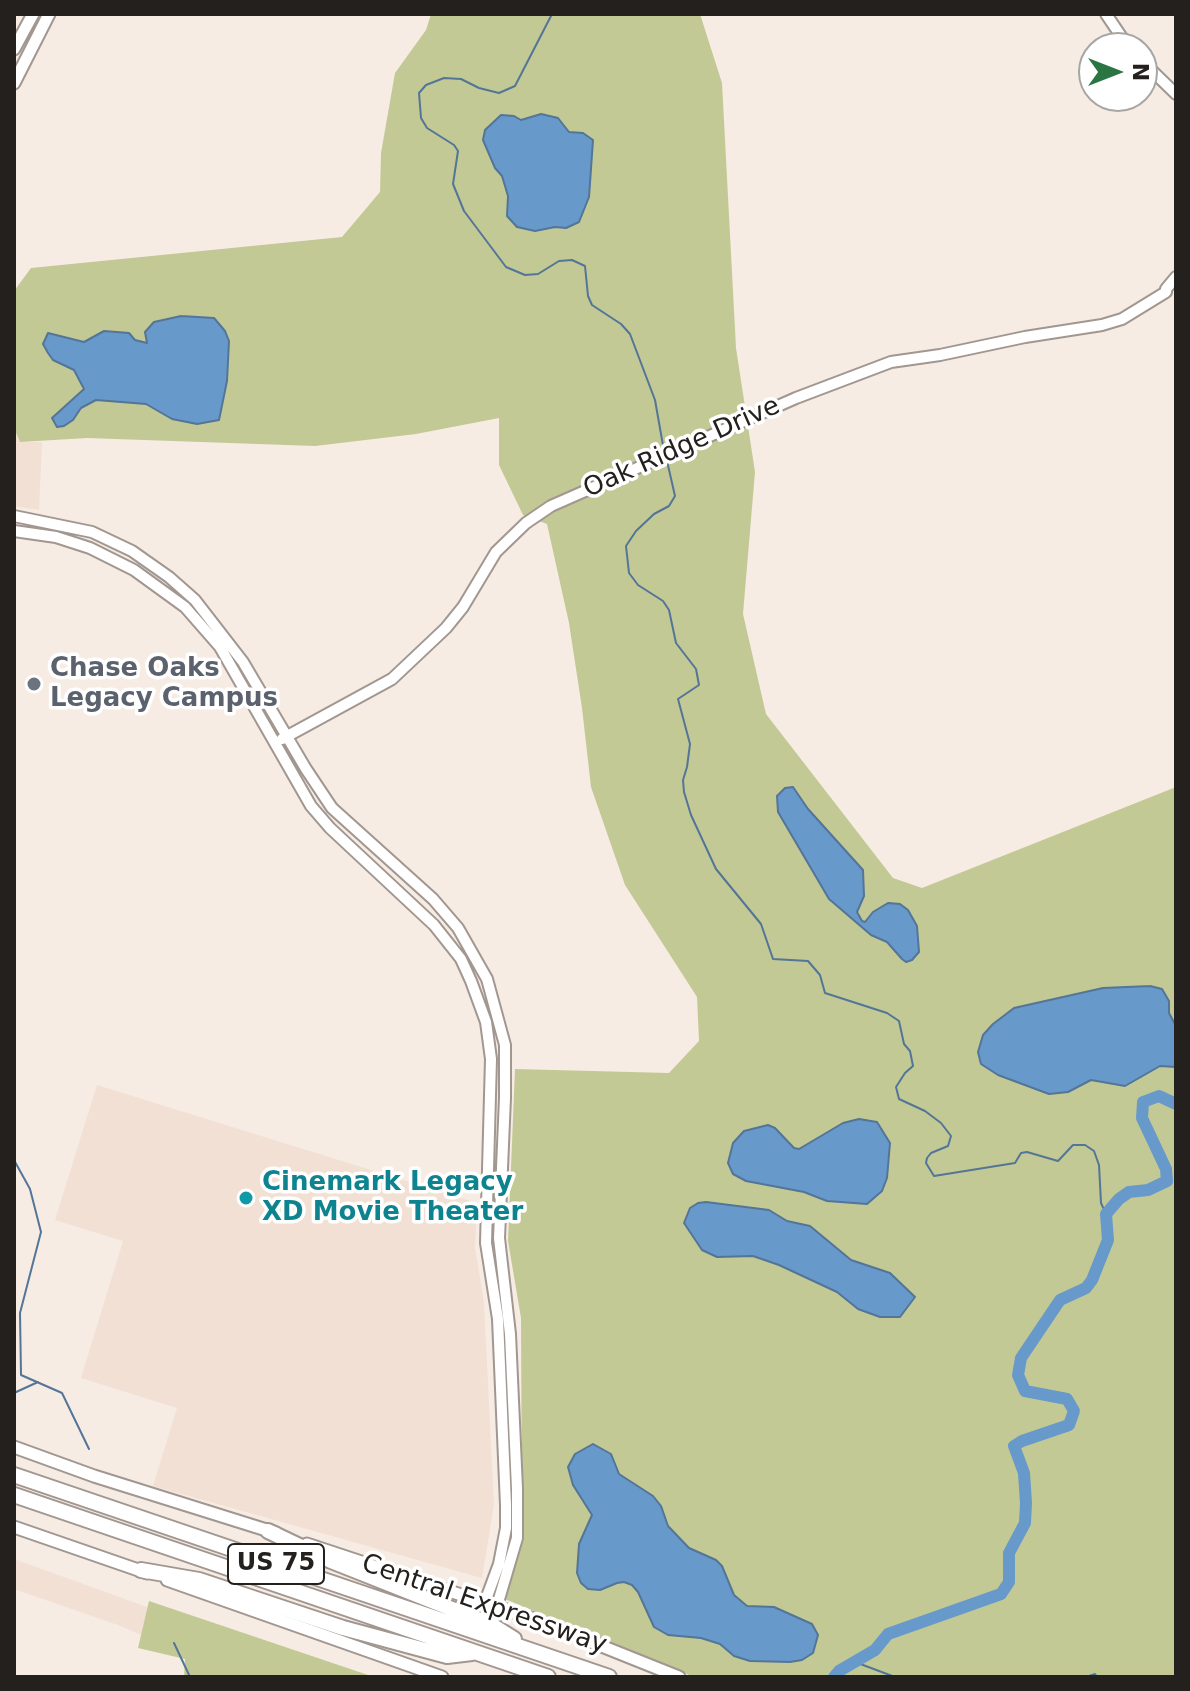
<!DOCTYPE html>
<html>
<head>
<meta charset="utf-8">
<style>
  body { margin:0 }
  #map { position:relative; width:1190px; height:1691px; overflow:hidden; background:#f6ece4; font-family:"DejaVu Sans",sans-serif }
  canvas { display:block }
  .frame { position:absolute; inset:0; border:16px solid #23201d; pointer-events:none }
  .north { position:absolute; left:1078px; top:32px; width:80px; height:80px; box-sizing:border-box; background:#fff; border:2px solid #a7a6a5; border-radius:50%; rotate:90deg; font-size:22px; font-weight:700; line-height:32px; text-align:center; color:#23201d }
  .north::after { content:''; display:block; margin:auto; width:28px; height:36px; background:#2b7543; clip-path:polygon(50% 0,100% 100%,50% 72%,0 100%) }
</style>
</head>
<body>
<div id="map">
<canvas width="1190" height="1691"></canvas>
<div class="frame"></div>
<div class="north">N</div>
</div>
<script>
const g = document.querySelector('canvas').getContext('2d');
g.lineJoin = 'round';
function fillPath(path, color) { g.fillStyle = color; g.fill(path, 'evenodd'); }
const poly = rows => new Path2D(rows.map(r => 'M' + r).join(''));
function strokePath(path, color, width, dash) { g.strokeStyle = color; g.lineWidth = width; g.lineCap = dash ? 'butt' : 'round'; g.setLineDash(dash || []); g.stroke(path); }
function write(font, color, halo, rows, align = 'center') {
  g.font = font + ' "DejaVu Sans",sans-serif'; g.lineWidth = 7; g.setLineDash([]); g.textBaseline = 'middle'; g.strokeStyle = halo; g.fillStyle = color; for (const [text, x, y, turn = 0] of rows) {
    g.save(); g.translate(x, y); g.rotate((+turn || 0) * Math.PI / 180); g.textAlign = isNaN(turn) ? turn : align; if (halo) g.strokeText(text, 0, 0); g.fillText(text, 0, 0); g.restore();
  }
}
const built = poly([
  [14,428,20,442,42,442,39,510,14,506],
  [97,1085,477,1203,475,1247,484,1303,494,1505,482,1578,153,1486,177,1408,81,1378,123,1241,55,1220],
  [14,1559,147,1607,240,1677,118,1625,14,1589]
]);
const green = poly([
  [431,14,700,14,722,83,736,348,755,472,743,614,766,714,893,878,922,888,1176,787,1176,1677,694,1677,505,1599,522,1539,521,1318,508,1241,515,1069,669,1073,699,1041,697,997,625,885,591,787,582,708,569,623,547,524,523,515,499,465,499,418,416,434,315,446,87,438,20,442,14,428,14,291,31,268,342,237,380,192,381,153,395,73,426,30],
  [149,1601,374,1677,184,1677,185,1659,138,1648]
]);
const water = poly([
  [541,114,558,118,569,132,583,133,593,140,589,197,579,222,566,228,555,227,535,231,517,227,507,216,508,196,502,176,495,168,483,140,485,130,501,115,514,116,521,120,541,114],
  [181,316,214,318,225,331,229,341,227,381,219,420,197,424,172,419,146,404,96,400,81,408,73,420,64,426,57,427,52,418,84,389,74,370,53,360,48,353,43,344,48,333,84,342,104,331,129,333,135,340,147,343,145,332,154,322,181,316],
  [793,787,808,809,863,870,864,896,857,912,862,921,865,922,873,912,888,903,900,904,908,910,917,926,919,952,912,960,906,962,902,959,887,942,871,935,829,899,778,812,777,796,785,788,793,787],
  [1150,986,1162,989,1169,1001,1169,1013,1176,1026,1176,1067,1160,1066,1125,1086,1091,1080,1068,1092,1049,1094,998,1075,981,1064,978,1052,983,1035,993,1024,1014,1008,1103,988,1150,986],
  [859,1119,877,1122,890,1143,887,1178,882,1191,867,1204,827,1201,804,1192,746,1181,733,1174,728,1163,733,1143,744,1131,768,1125,775,1128,794,1148,799,1149,843,1123,859,1119],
  [706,1202,769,1210,787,1221,810,1226,851,1260,890,1273,915,1297,900,1317,880,1317,858,1309,837,1292,779,1265,753,1256,717,1257,702,1250,684,1223,690,1208,698,1203,706,1202],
  [593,1444,611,1454,619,1474,653,1496,661,1506,668,1526,689,1548,716,1560,722,1566,734,1595,747,1606,774,1607,812,1624,818,1635,813,1653,802,1660,790,1662,750,1661,734,1656,720,1644,701,1638,668,1635,654,1627,638,1592,632,1585,624,1582,617,1583,600,1590,588,1589,581,1583,577,1573,579,1544,592,1515,573,1485,568,1467,575,1454,593,1444]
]);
const stream = poly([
  [552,14,515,86,499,93,479,88,461,79,444,78,426,85,419,93,421,118,427,128,454,145,458,151,453,184,464,211,506,267,525,275,538,274,559,261,572,260,585,266,588,296,592,305,621,324,630,334,655,400,664,451],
  [667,461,675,496,669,506,654,514,636,531,626,546,629,573,638,585,663,601,669,610,676,643,696,669,699,685,678,699,690,744,687,767,683,780,684,792,691,815,716,869,761,924,773,959,808,961,820,975,825,993,887,1013,899,1021,904,1044,910,1051,913,1066,905,1073,896,1087,899,1099,925,1111,941,1123,951,1136,948,1146,931,1153,927,1158,926,1163,934,1176,1015,1163,1021,1153,1027,1152,1058,1161,1073,1145,1085,1145,1094,1151,1099,1165,1101,1203,1106,1214],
  [14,1160,30,1189,41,1232,20,1313,21,1375,62,1393,89,1449],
  [14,1393,38,1382],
  [174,1643,190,1677],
  [855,1662,895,1677],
  [1086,1677,1095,1674,1097,1677]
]);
const river = poly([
  [834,1677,839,1671,875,1650,888,1634,1001,1594,1009,1582,1009,1553,1025,1523,1026,1503,1024,1473,1014,1446,1022,1441,1069,1425,1074,1411,1067,1399,1025,1391,1018,1375,1021,1358,1060,1300,1086,1288,1092,1280,1108,1240,1106,1214,1119,1199,1129,1192,1148,1190,1167,1181,1166,1169,1142,1118,1143,1102,1159,1096,1176,1104]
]);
const tertiary = poly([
  [1106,14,1129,48],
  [1142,61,1176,94],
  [14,516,92,532,132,551,169,577,195,600,243,662,306,769,332,808,433,899,458,928,487,979,505,1045,505,1098,499,1238,510,1334,517,1489,517,1538,497,1606],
  [14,531,56,537,90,548,134,570,185,607,220,647,311,806,330,828,434,925,461,959,471,981,486,1022,491,1059,486,1243,498,1319,506,1505,506,1528,499,1564,485,1602],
  [282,739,392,679,446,628,463,607,496,552,526,523,551,506,796,398,891,362,940,355,1025,337,1102,325,1122,319,1166,292,1166,289,1176,277]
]);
const secondary = poly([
  [14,49,33,14],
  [14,83,49,14],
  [14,1447,94,1476,276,1533],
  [14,1527,147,1573],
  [307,1544,534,1619,679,1677],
  [167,1580,442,1677]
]);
const motorway = poly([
  [14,1475,609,1677],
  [14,1495,548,1677],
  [268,1531,331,1561,490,1624,514,1639],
  [141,1570,199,1580,343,1628,447,1656,472,1653]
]);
const markers = [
  [34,684,8,"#6b7280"],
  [246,1198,8,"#0f9aa8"]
];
const shields = [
  [276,1564,96]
];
const shieldNames = [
  ["US 75",276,1564]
];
const streetNames = [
  ["Oak Ridge Drive",682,448,-24],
  ["Central Expressway",484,1605,19]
];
const worshipNames = [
  ["Chase Oaks",50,669],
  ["Legacy Campus",50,699]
];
const cultureNames = [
  ["Cinemark Legacy",262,1183],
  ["XD Movie Theater",262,1213]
];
fillPath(built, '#f1e0d3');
fillPath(green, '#c3c995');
fillPath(water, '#6899cb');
strokePath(water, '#537597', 2);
strokePath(stream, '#537597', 2);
strokePath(river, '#6899cb', 12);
strokePath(tertiary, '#a19790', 14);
strokePath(secondary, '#a19790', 15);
strokePath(motorway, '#a19790', 18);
strokePath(tertiary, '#fff', 10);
strokePath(secondary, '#fff', 11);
strokePath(motorway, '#fff', 14);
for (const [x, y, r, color] of markers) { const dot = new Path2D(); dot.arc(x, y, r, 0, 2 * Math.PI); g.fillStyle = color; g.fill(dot); strokePath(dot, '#fff', 3); }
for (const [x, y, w] of shields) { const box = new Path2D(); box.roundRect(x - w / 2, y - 20, w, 40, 6); g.fillStyle = '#fff'; g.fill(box); strokePath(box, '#23201d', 2); }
write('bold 24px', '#23201d', null, shieldNames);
write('26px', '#23201d', '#fff', streetNames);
write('bold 26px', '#5b616d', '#fff', worshipNames, 'left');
write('bold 26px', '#0d838f', '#fff', cultureNames, 'left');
</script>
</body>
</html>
